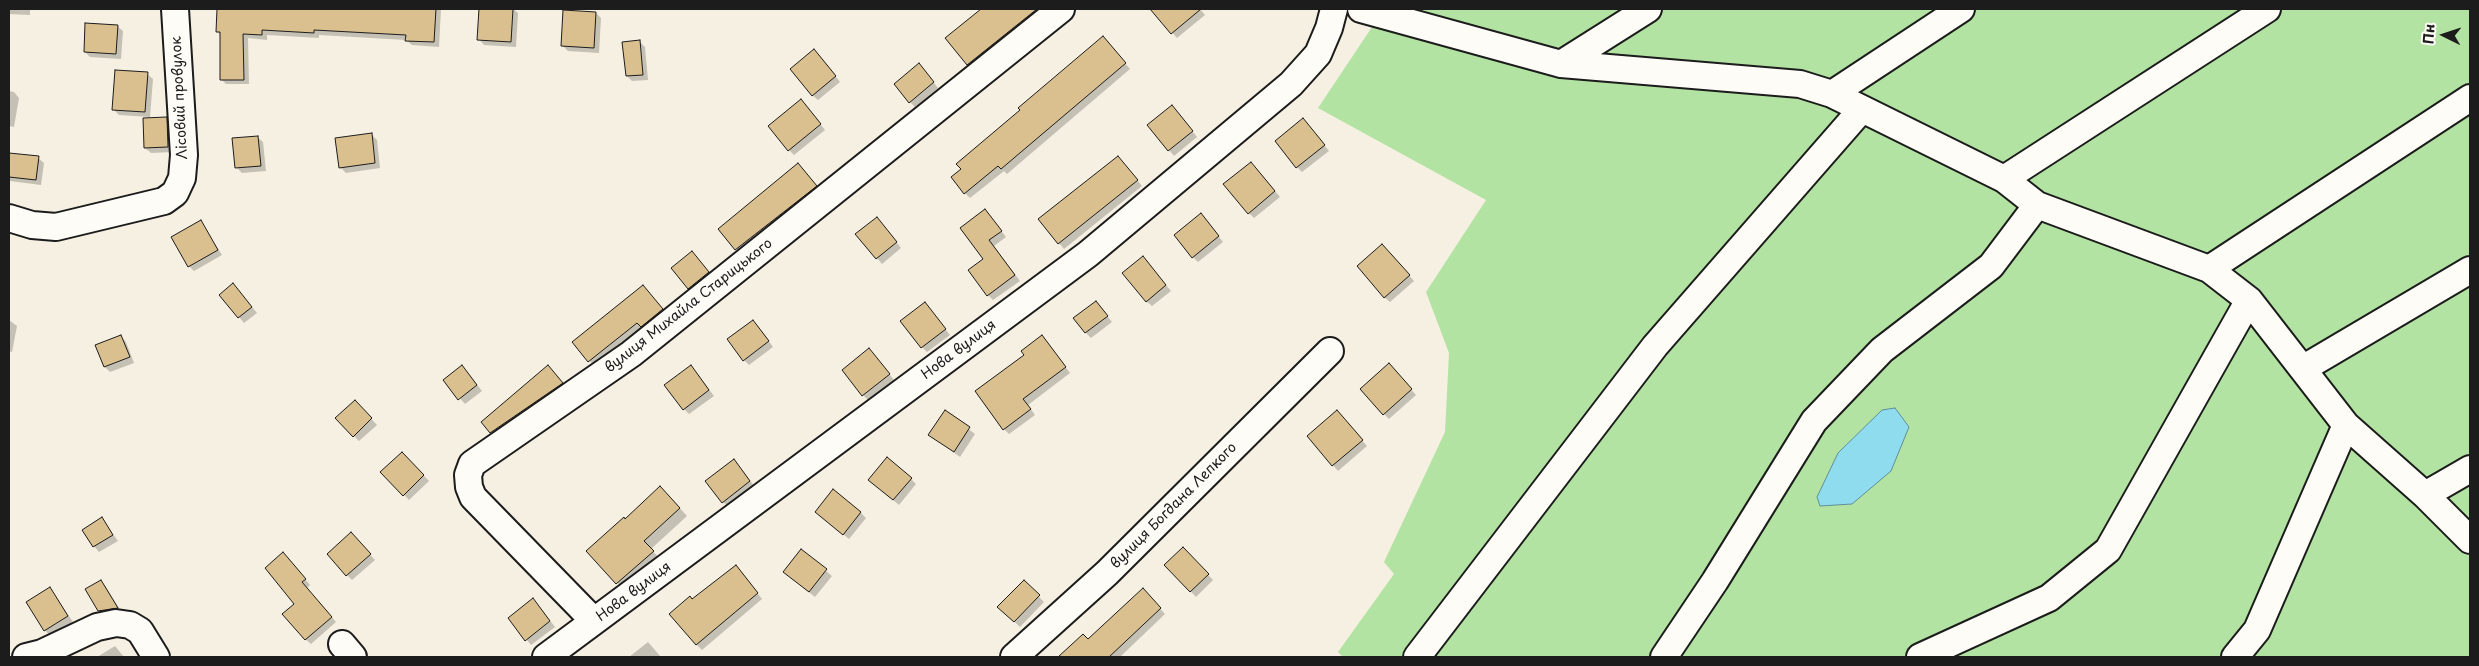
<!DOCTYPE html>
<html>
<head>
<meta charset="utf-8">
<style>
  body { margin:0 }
  #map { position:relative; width:2479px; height:666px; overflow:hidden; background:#f6f0e2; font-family:"Playpen Sans",sans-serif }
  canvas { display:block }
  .frame { position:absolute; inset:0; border:10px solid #1c1c1c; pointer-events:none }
  .north { position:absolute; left:2419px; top:10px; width:50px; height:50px; -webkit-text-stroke:4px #fdfcf7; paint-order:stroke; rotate:274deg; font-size:14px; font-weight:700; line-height:20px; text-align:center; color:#1c1c1c }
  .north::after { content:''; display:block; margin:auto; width:18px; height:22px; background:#1c1c1c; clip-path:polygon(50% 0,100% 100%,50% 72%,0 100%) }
</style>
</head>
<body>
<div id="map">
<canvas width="2479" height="666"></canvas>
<div class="frame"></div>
<div class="north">Пн</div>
</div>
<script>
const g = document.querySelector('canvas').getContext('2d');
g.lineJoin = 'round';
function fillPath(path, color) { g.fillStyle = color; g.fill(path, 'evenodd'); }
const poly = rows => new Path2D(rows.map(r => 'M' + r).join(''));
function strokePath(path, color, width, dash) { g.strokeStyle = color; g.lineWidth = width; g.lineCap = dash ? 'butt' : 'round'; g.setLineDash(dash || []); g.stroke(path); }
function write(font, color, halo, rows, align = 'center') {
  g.font = font + ' "Playpen Sans",sans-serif'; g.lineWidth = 5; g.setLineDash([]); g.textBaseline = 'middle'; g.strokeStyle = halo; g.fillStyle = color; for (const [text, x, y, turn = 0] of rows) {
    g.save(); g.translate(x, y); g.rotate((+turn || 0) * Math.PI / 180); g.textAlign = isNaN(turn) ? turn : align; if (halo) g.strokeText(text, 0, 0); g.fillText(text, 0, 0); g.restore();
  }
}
const green = poly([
  [1384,9,2470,9,2470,657,1343,657,1338,652,1394,574,1384,562,1445,432,1449,353,1426,292,1486,200,1318,108]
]);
const water = poly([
  [1895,408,1909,427,1891,471,1852,504,1820,506,1817,497,1838,453,1882,410,1895,408]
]);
const shadow = poly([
  [9,9,30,9,30,15,9,14],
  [127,9,155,9,155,10],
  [218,9,441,9,439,47,412,45,406,40,319,35,319,38,267,35,267,40,248,38,249,84,226,84,221,79,221,36,217,31],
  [480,9,513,9,518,13,516,47,484,45,479,39],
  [989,9,1042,9,973,70,946,39],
  [1152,9,1200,9,1205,15,1177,38],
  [596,13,601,18,599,53,568,51,562,45],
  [117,26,123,31,121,59,90,57,85,52],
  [639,41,645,47,648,80,632,81,627,76],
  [1108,43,1130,69,1007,174,1004,171,970,198,965,193],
  [820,56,840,82,818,100,812,95],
  [924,70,938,88,915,107,910,102],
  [147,74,153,79,150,117,119,115,113,109],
  [9,91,14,92,19,98,14,127,9,126],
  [806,106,825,130,794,155,789,150],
  [1177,112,1197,137,1174,156,1169,150],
  [166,119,171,124,173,152,151,153,145,148],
  [1308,125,1329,151,1302,172,1297,167],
  [371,134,377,140,380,168,346,173,340,167],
  [257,137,263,142,266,171,242,173,236,167],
  [9,154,38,158,44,163,41,185,10,181],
  [1118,157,1142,186,1064,249,1039,219],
  [1256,168,1280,197,1254,218,1249,213],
  [804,170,821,192,742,255,720,229],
  [990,216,1006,237,994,246,1020,281,993,300,988,295,985,259],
  [1206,220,1223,242,1198,262,1193,257],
  [201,222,222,255,194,271,189,266],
  [882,224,901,248,882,264,877,258],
  [1388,251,1414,281,1390,302,1384,297],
  [697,258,714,278,694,293,689,288],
  [1148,263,1171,291,1152,306,1146,301],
  [238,290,257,313,244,323,221,295],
  [648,292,668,315,595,367,574,342],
  [1096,302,1112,322,1091,338,1086,333],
  [925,304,950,335,927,352,922,347],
  [9,320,17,326,12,352,9,351],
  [758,326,773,347,749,365,744,360],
  [121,336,126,342,134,363,110,372,105,367],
  [1047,342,1070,373,1028,405,1035,415,1009,434,1004,429],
  [874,355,894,380,868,400,863,395],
  [1394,370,1416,395,1389,419,1384,414],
  [467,372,482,391,465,404,444,380],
  [553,372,567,389,497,438,483,422],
  [696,372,714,396,689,414,684,409],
  [355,401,377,425,359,441,354,436],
  [945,412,975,434,960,457,930,435],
  [1342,417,1367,446,1338,471,1308,436],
  [402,454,429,481,409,500,382,472],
  [739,466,755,487,729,507,723,502],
  [911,479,916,484,899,505,875,485],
  [668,495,687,516,651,549,660,559,625,591,588,551,625,521],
  [861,513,866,518,849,539,822,517],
  [102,519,118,541,99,552,94,546],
  [356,539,375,560,352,580,347,575],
  [1183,549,1213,580,1196,597,1166,565],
  [802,551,832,576,815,597,790,577],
  [289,559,310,585,307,588,336,622,311,644,305,639,296,604],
  [741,572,762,599,702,650,696,644,693,600],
  [101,581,106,587,122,613,105,616,99,611],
  [1024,582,1044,602,1020,627,999,607],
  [50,588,73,622,50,636,45,630],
  [1143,590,1165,614,1120,657,1060,657,1083,636,1088,641],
  [538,605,555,627,531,645,509,618],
  [648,642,661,657,629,657],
  [115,646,124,657,97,657]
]);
const building = poly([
  [217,9,436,9,434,42,405,41,406,35,314,30,314,33,262,30,262,35,243,34,244,80,220,80,220,32,216,32,217,9],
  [479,9,513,9,511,42,477,40,479,9],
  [981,9,1037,9,967,65,945,38,981,9],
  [1150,9,1201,9,1171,34,1150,9],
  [563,10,596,12,594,48,561,46,563,10],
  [85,23,118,25,116,54,84,52,85,23],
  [1103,36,1126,63,1001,169,998,166,964,194,951,177,961,169,956,164,1020,110,1018,108,1103,36],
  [640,40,643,75,626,76,622,42,640,40],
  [814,49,836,76,812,96,790,69,814,49],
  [919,63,934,82,909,103,894,84,919,63],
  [115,70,148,72,145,112,112,110,115,70],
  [801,99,821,124,788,151,768,126,801,99],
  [1172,105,1193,131,1168,151,1147,125,1172,105],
  [167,117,168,147,144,148,143,118,167,117],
  [1303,118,1325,145,1296,168,1275,141,1303,118],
  [372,133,375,163,339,168,335,138,372,133],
  [258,136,261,166,235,168,232,138,258,136],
  [9,153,39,156,36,180,9,177,9,153],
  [1118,156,1138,180,1058,244,1038,219,1118,156],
  [1251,162,1275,191,1248,214,1223,184,1251,162],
  [798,163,817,186,735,250,718,229,798,163],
  [985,209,1002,231,989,240,1015,275,987,296,968,270,983,259,960,228,985,209],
  [1201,213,1219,236,1192,258,1174,235,1201,213],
  [877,217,897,242,876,259,855,234,877,217],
  [201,220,218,250,188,267,171,237,201,220],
  [1382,244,1410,275,1384,298,1357,266,1382,244],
  [692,251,709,272,688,289,671,268,692,251],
  [1143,256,1166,285,1146,302,1122,273,1143,256],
  [233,283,252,307,238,318,219,295,233,283],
  [643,285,663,309,641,327,637,323,588,362,572,342,643,285],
  [1096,301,1108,316,1085,333,1073,318,1096,301],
  [925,302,946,329,921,348,900,321,925,302],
  [753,320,769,341,743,361,727,339,753,320],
  [121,335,130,357,104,367,95,345,121,335],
  [1042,335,1066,367,1023,399,1031,409,1003,430,975,391,1024,355,1021,351,1042,335],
  [869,348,890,374,862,396,842,370,869,348],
  [1389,363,1412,389,1383,415,1360,389,1389,363],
  [462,365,477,385,458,400,443,380,462,365],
  [548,365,563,383,490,433,481,422,548,365],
  [691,365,709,390,683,410,664,385,691,365],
  [355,400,372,418,353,437,335,418,355,400],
  [945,410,970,427,954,452,928,435,945,410],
  [1337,410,1363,440,1332,466,1307,436,1337,410],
  [402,452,424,475,403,496,380,472,402,452],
  [887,457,912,478,893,500,868,480,887,457],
  [734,459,750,481,722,503,705,481,734,459],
  [660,486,680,508,644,541,654,551,616,584,586,551,624,517,625,519,660,486],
  [833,489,861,512,843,535,815,512,833,489],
  [102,517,113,535,93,547,82,530,102,517],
  [351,532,371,554,346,576,327,554,351,532],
  [1183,547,1209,574,1190,592,1164,565,1183,547],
  [801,549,827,569,809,592,783,572,801,549],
  [283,552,306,579,302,582,332,617,305,640,282,614,294,604,265,568,283,552],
  [736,565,758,593,696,645,669,614,690,596,692,599,736,565],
  [101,580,118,608,98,611,85,589,101,580],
  [1024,580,1040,595,1014,622,997,607,1024,580],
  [50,587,68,616,44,631,26,602,50,587],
  [1143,588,1161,608,1109,657,1058,657,1083,634,1088,639,1143,588],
  [533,598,550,621,525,641,508,618,533,598]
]);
const minor = poly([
  [1361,9,1561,64,1800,84,1832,94,2004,179,2037,205,2209,269,2249,300,2346,425,2425,495,2470,540],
  [1561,64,1648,9],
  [1832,94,1961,9],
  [2004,179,2267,9],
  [9,218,32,225,56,227,164,201,175,193,182,178,184,155,175,9],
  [2209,269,2470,98],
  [2304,368,2470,270],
  [2425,495,2470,469],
  [594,621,473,497,469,487,468,475,472,464,631,354,1061,9],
  [342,644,353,657],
  [26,657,42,653,97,627,116,623,130,625,140,631,156,657],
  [546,657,1088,254,1291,84,1318,54,1329,28,1334,9],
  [1014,657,1107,573,1330,351],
  [1417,657,1655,346,1862,109],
  [1664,657,1715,581,1814,421,1882,350,1991,266,2037,205],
  [1920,657,2049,598,2108,550,2249,300],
  [2235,657,2257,630,2346,425]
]);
const streetNames = [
  ["Лісовий провулок",180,98,-93],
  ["вулиця Михайла Старицького",689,306,-38],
  ["Нова вулиця",959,350,-37],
  ["вулиця Богдана Лепкого",1174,506,-45],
  ["Нова вулиця",634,592,-37]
];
fillPath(green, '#b3e3a2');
fillPath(water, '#8edced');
strokePath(water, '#608f99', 1);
fillPath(shadow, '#0003');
fillPath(building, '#dabf8f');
strokePath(building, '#1c1c1c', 1);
strokePath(minor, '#1c1c1c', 30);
strokePath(minor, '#fdfcf7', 26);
write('14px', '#1c1c1c', '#fdfcf7', streetNames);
</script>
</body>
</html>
